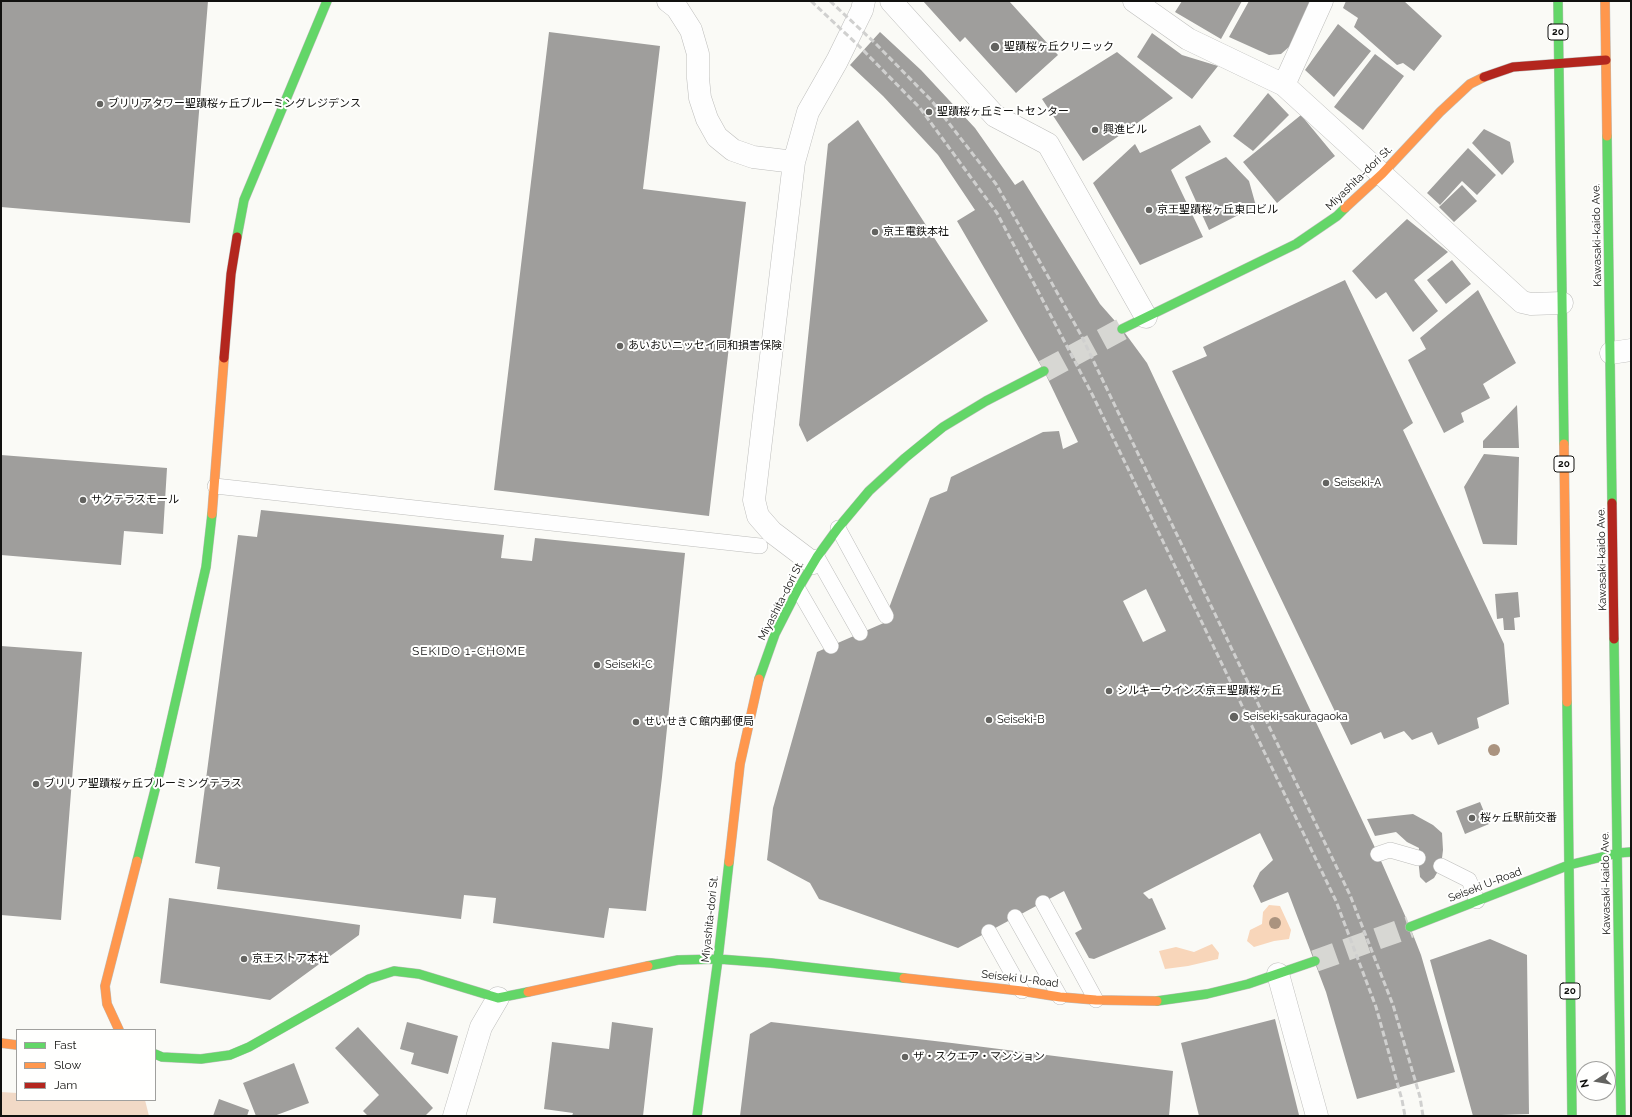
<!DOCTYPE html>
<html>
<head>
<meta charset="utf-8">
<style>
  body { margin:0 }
  #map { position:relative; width:1632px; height:1117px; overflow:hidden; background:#fafaf6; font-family:Raleway,sans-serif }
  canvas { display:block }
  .frame { position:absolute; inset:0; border:2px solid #11110f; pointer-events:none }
  .legend { position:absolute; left:16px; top:1029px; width:140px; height:72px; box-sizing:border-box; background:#fffffe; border:1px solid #a0a09e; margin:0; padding:5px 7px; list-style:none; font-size:12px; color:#11110f }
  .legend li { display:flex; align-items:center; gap:8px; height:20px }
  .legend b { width:20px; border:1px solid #a0a09e }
  .north { position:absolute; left:1576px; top:1061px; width:40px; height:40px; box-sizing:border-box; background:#fffffe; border:1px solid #a0a09e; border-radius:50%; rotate:258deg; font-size:11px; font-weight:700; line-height:16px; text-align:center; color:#11110f }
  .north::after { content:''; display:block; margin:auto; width:14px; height:18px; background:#636360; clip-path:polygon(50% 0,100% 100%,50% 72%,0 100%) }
</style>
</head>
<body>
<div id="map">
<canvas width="1632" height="1117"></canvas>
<div class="frame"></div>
<ul class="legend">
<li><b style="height:5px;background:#63d668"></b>Fast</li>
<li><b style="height:5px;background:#ff974d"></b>Slow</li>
<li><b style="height:5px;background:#b3261e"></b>Jam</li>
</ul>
<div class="north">N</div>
</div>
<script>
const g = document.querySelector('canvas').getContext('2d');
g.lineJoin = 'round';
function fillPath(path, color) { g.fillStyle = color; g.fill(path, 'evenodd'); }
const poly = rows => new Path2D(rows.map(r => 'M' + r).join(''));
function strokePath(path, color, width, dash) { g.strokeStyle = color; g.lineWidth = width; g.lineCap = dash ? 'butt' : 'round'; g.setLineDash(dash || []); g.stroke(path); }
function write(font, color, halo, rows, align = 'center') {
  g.font = font + ' Raleway,"Noto Sans JP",sans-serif'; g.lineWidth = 4; g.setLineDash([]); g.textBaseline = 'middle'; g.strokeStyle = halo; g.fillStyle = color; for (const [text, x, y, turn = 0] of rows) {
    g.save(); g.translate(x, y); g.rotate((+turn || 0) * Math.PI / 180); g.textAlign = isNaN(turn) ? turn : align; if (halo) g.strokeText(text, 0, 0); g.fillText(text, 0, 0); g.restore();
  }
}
const green = poly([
  [1,1092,17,1093,17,1100,145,1100,149,1116,1,1116]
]);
const forest = poly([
  [1269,905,1280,906,1291,930,1289,939,1274,941,1254,947,1247,941,1250,930,1262,924,1263,912],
  [1212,944,1219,953,1218,959,1188,966,1165,969,1159,951,1176,947,1194,952]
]);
const building = poly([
  [1,1,208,1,190,223,1,207],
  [923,1,1009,1,1058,55,1016,93,965,37,960,42],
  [1182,1,1242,1,1221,39,1175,12],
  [1249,1,1311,1,1290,46,1281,54,1269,55,1229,37],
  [1346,1,1404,1,1442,36,1414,71,1403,63,1397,65,1354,27,1358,18,1343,8],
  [1338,24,1371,51,1334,97,1305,70],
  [549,32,660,46,643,189,746,202,709,516,494,490],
  [880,32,921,70,975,128,1015,185,1023,180,1100,304,1122,329,1147,363,1378,854,1410,927,1421,955,1455,1072,1357,1099,1326,992,1288,892,1261,903,1253,886,1260,872,1273,860,1260,833,1143,893,1149,899,1152,898,1166,929,1094,959,1089,958,1075,933,1082,929,1064,891,958,948,819,899,810,883,767,860,773,808,817,652,886,622,886,616,930,498,947,491,951,477,1043,432,1059,431,1063,449,1078,442,1044,371,957,221,975,210,938,155,883,96,850,65],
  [1146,589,1166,631,1143,642,1123,601],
  [1152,33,1182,55,1218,66,1192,99,1137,57],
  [1117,52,1173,98,1083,161,1042,99],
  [1375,54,1404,76,1363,130,1334,107],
  [1268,93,1289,115,1253,151,1233,136],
  [1301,115,1335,156,1277,203,1243,162],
  [858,120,988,321,807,442,799,425,828,144],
  [1200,125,1211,142,1171,170,1203,237,1140,265,1093,183,1135,144,1140,153],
  [1484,129,1510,142,1514,162,1502,175,1472,143],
  [1468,148,1496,175,1477,195,1462,181,1440,205,1427,193],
  [1226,157,1249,181,1256,206,1209,230,1185,177],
  [1462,185,1477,201,1454,222,1439,207],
  [1407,219,1448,252,1414,280,1438,311,1413,332,1386,292,1376,299,1352,271],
  [1452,260,1471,284,1446,304,1427,280],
  [1345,280,1413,423,1403,430,1504,644,1509,704,1477,718,1479,728,1438,745,1432,732,1412,740,1404,731,1384,739,1381,732,1351,745,1172,371,1207,356,1203,347],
  [1478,290,1516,363,1483,384,1490,398,1461,413,1464,422,1444,433,1408,360,1426,349,1420,338],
  [1517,405,1519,448,1483,448,1483,441],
  [1484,454,1519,457,1517,545,1483,544,1464,487],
  [1,455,167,468,163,534,124,531,121,565,1,555],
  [261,510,504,535,501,558,532,561,535,538,685,553,662,777,646,911,609,908,604,938,493,923,496,898,464,895,461,919,217,889,220,867,195,863,238,535,257,537],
  [1518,592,1520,617,1514,618,1515,630,1504,630,1503,618,1497,619,1495,594],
  [1,646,82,652,61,920,1,915],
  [1480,802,1489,824,1465,834,1456,811],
  [1413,814,1433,825,1442,833,1443,850,1441,866,1434,878,1426,883,1420,877,1418,858,1419,848,1407,842,1396,832,1375,836,1367,819],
  [169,898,360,925,359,935,270,1000,160,983],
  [1490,939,1527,955,1529,1114,1473,1116,1430,960],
  [1275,1019,1299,1115,1199,1116,1181,1043],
  [407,1022,458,1036,448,1074,411,1064,414,1053,400,1049],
  [612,1022,653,1028,643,1116,572,1116,573,1113,544,1109,552,1042,609,1049],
  [771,1022,952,1043,1173,1071,1169,1116,740,1116,750,1034],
  [358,1027,433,1108,425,1116,368,1116,363,1111,379,1095,335,1048],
  [294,1063,309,1103,274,1116,256,1116,243,1083],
  [219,1099,249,1110,247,1116,213,1116]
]);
const secondaryTunnel = poly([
  [1044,371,1122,329],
  [1315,961,1410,927]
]);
const lane = poly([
  [215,486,760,546],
  [838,528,886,616],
  [817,557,860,633],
  [798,589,831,646],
  [1378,854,1390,850,1418,858],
  [1441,866,1469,880,1477,901],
  [1043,903,1096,1000],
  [1015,917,1060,997],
  [989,932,1022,991]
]);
const street = poly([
  [668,1,677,8,691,30,698,54,698,78,700,98,707,119,717,137,733,150,753,157,794,162],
  [891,1,995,116,1048,144,1146,317],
  [1134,1,1188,39,1284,85,1522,302,1531,304,1562,303],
  [1284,85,1322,1],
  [1611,353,1631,350],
  [813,563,772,532,758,516,754,500,794,162,808,112,837,61,862,10,864,1],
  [1278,974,1317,1116],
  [454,1116,481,1027,498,998]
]);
const fast = poly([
  [1558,1,1564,444],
  [1607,136,1612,503],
  [237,237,244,200,327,1],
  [1122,329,1296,244,1337,216,1345,208],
  [1614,639,1621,1116],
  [759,679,775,634,798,589,817,557,838,528,869,491,905,458,943,427,986,401,1044,371],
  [1567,702,1572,1116],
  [137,861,160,770,206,567,212,514],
  [1410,927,1569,865,1618,853,1631,852],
  [648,966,678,960,718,959,771,963,904,978],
  [1157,1001,1207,994,1248,984,1315,961],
  [155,1054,162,1057,201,1059,230,1055,249,1047,369,979,394,971,419,974,498,998,528,992],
  [697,1116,718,959,729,862]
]);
const slow = poly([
  [1605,1,1607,136],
  [1345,208,1382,174,1440,112,1470,84,1484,77],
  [1564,444,1567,702],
  [212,514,224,358],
  [729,862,740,764,759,679],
  [904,978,1022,991,1060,997,1096,1000,1157,1001],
  [528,992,648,966],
  [119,1030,107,1004,105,986,137,861],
  [1,1043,17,1045]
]);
const jam = poly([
  [1484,77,1513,67,1606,60],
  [224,358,231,274,237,237],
  [1612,503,1614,639]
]);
const rail = poly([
  [811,1,860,47,920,108,997,213,1093,396,1336,901,1376,1007,1402,1100,1405,1116],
  [830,1,875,43,931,100,996,184,1081,335,1350,895,1393,1005,1420,1097,1423,1116]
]);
const trees = [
  [1494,750],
  [1275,923]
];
const markers = [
  [995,47,5,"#636360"],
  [100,104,4,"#636360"],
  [929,112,4,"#636360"],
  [1095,130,4,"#636360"],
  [1149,210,4,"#636360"],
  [875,232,4,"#636360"],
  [620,346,4,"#636360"],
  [1326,483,4,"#636360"],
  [83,500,4,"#636360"],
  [597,665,4,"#636360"],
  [1109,691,4,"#636360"],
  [1234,717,5,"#636360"],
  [989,720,4,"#636360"],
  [636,722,4,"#636360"],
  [36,784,4,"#636360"],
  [1472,818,4,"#636360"],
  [244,959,4,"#636360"],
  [905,1057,4,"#636360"]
];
const shields = [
  [1558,32,20],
  [1564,464,20],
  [1570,991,20]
];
const shieldNames = [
  ["20",1558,32],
  ["20",1564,464],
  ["20",1570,991]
];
const poiNames = [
  ["聖蹟桜ヶ丘クリニック",1004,47],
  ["ブリリアタワー聖蹟桜ヶ丘ブルーミングレジデンス",108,104],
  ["聖蹟桜ヶ丘ミートセンター",937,112],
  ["興進ビル",1103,130],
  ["京王聖蹟桜ヶ丘東口ビル",1157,210],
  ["京王電鉄本社",883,232],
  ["あいおいニッセイ同和損害保険",628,346],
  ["Seiseki-A",1334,483],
  ["サクテラスモール",91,500],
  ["Seiseki-C",605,665],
  ["シルキーウインズ京王聖蹟桜ヶ丘",1117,691],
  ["Seiseki-sakuragaoka",1243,717],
  ["Seiseki-B",997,720],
  ["せいせきＣ館内郵便局",644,722],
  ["ブリリア聖蹟桜ヶ丘ブルーミングテラス",44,784],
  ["桜ヶ丘駅前交番",1480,818],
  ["京王ストア本社",252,959],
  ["ザ・スクエア・マンション",913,1057]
];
const streetNames = [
  ["Miyashita-dori St.",1359,178,-44],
  ["Kawasaki-kaido Ave.",1597,235,-91],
  ["Kawasaki-kaido Ave.",1602,559,-91],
  ["Miyashita-dori St.",781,601,-63],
  ["Kawasaki-kaido Ave.",1606,883,-91],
  ["Seiseki U-Road",1485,885,-21],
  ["Miyashita-dori St.",710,919,-84],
  ["Seiseki U-Road",1020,979,7]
];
const neighbourhoodNames = [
  ["SEKIDO 1-CHOME",469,651]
];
fillPath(green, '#f1d9c6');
fillPath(forest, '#f8d6ba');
fillPath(building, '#9f9e9c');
strokePath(secondaryTunnel, '#d7d7d3', 22, [22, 11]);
strokePath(lane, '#bdbdbb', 16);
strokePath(street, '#bdbdbb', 23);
strokePath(fast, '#bdbdbb', 10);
strokePath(slow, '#bdbdbb', 10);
strokePath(jam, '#bdbdbb', 10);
strokePath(lane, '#fefefe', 15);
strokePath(street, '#fefefe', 22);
strokePath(fast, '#63d668', 9);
strokePath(slow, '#ff974d', 9);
strokePath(jam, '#b3261e', 9);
strokePath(rail, '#d0d0cf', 3, [6, 3]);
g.fillStyle = '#aa937f';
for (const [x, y] of trees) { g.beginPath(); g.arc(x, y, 6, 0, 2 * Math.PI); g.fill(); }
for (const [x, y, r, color] of markers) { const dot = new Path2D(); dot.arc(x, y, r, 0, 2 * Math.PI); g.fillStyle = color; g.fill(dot); strokePath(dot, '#fffffe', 1.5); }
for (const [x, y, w] of shields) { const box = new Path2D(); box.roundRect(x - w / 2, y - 8, w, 16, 3); g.fillStyle = '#fffffe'; g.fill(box); strokePath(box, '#11110f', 1); }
write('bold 10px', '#11110f', null, shieldNames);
write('11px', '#11110f', '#fffffe', poiNames, 'left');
write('11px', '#11110f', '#fffffe', streetNames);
g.letterSpacing = '1px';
write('12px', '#11110f', '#fffffe', neighbourhoodNames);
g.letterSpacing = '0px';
</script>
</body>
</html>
